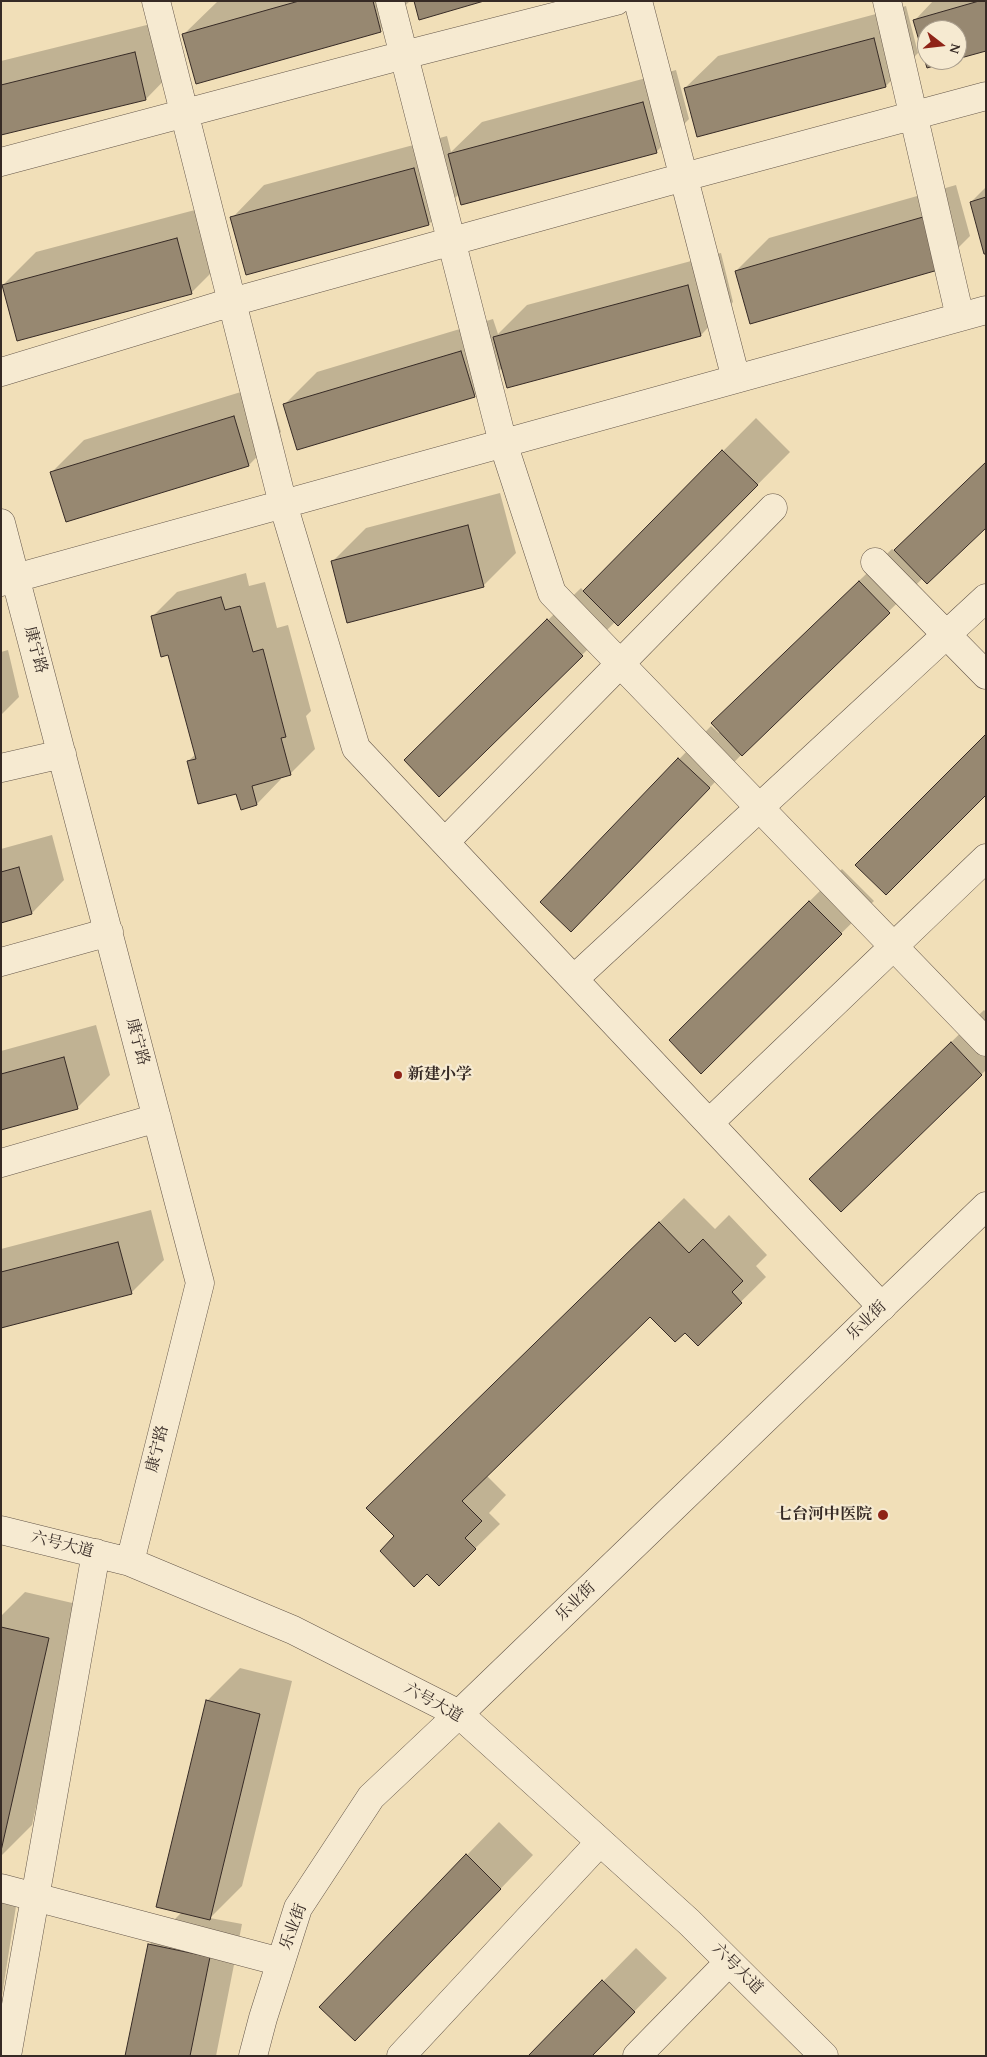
<!DOCTYPE html>
<html>
<head>
<meta charset="utf-8">
<style>
  body { margin:0 }
  #map { position:relative; width:987px; height:2057px; overflow:hidden; background:#f1dfb8; font-family:"Gentium Book Plus",serif }
  canvas { display:block }
  .frame { position:absolute; inset:0; border:2px solid #362a25; pointer-events:none }
  .north { position:absolute; left:917px; top:20px; width:50px; height:50px; box-sizing:border-box; background:#f6ead1; border:1px solid #a99d8c; border-radius:50%; rotate:106deg; font-size:14px; font-weight:700; line-height:20px; text-align:center; color:#362a25 }
  .north::after { content:''; display:block; margin:auto; width:18px; height:22px; background:#8f2418; clip-path:polygon(50% 0,100% 100%,50% 72%,0 100%) }
</style>
</head>
<body>
<div id="map">
<canvas width="987" height="2057"></canvas>
<div class="frame"></div>
<div class="north">N</div>
</div>
<script>
const g = document.querySelector('canvas').getContext('2d');
g.lineJoin = 'round';
function fillPath(path, color) { g.fillStyle = color; g.fill(path, 'evenodd'); }
const poly = rows => new Path2D(rows.map(r => 'M' + r).join(''));
function strokePath(path, color, width, dash) { g.strokeStyle = color; g.lineWidth = width; g.lineCap = dash ? 'butt' : 'round'; g.setLineDash(dash || []); g.stroke(path); }
function write(font, color, halo, rows, align = 'center') {
  g.font = font + ' "Gentium Book Plus","Noto Serif SC",serif'; g.lineWidth = 4.5; g.setLineDash([]); g.textBaseline = 'middle'; g.strokeStyle = halo; g.fillStyle = color; for (const [text, x, y, turn = 0] of rows) {
    g.save(); g.translate(x, y); g.rotate((+turn || 0) * Math.PI / 180); g.textAlign = isNaN(turn) ? turn : align; if (halo) g.strokeText(text, 0, 0); g.fillText(text, 0, 0); g.restore();
  }
}
const shadow = poly([
  [410,1,380,30,183,35,218,1],
  [933,1,986,1,957,58,957,30,927,30,927,60,950,60,928,66,915,20],
  [906,6,918,53,886,86,685,88,718,56],
  [167,20,178,66,146,99,1,134,1,61],
  [676,70,689,119,656,152,459,194,429,224,246,273,232,218,264,185,447,136,451,152,482,122],
  [956,185,970,236,937,269,736,271,769,238],
  [986,187,986,252,971,202],
  [210,206,224,260,191,293,3,285,36,252],
  [721,253,733,302,701,335,503,367,474,396,285,404,317,372,493,319,498,334,527,305],
  [267,384,281,432,249,465,66,520,52,472,84,440],
  [756,418,790,452,618,625,615,622,582,655,438,727,581,588,584,591],
  [500,493,516,553,483,586,333,561,366,528],
  [928,518,923,578,742,754,604,897,542,902,711,726,719,733,720,731,745,691,892,549,895,551],
  [246,573,249,586,265,582,277,628,288,625,311,711,306,716,315,749,290,774,281,777,281,779,257,804,188,761,196,754,169,653,152,617,177,592],
  [8,650,19,697,1,715,1,652],
  [52,835,64,880,32,913,1,921,1,849],
  [842,869,874,901,701,1072,670,1040],
  [984,1010,986,1012,986,1070,841,1211,844,1147],
  [96,1025,110,1075,77,1108,1,1129,1,1051],
  [684,1198,715,1229,729,1215,767,1255,756,1266,766,1277,698,1344,685,1331,650,1315,486,1475,506,1495,489,1513,500,1524,439,1584,396,1536,393,1483],
  [151,1210,164,1260,131,1293,1,1327,1,1249],
  [25,1592,81,1605,32,1825,1,1856,1,1616],
  [240,1668,292,1681,242,1886,210,1918,242,1924,216,2056,126,2056,149,1945,182,1912,207,1701],
  [499,1822,533,1855,387,2007,467,1855],
  [1,1884,19,1887,1,2002],
  [636,1948,667,1978,591,2056,530,2056]
]);
const building = poly([
  [299,1,373,1,381,32,196,84,182,34,299,1],
  [414,1,484,1,419,20,414,1],
  [979,1,986,1,986,51,957,59,957,30,927,30,927,60,954,60,927,68,913,20,979,1],
  [874,38,886,87,697,137,684,88,874,38],
  [135,52,146,100,1,135,1,85,135,52],
  [643,102,657,153,461,205,448,154,643,102],
  [414,168,429,225,246,275,230,217,414,168],
  [986,197,986,254,984,254,970,202,986,197],
  [923,217,938,270,750,324,735,271,923,217],
  [177,238,192,294,17,341,2,285,177,238],
  [688,285,701,336,507,388,493,337,688,285],
  [461,351,475,397,297,450,283,404,461,351],
  [234,416,249,466,66,522,50,472,234,416],
  [722,450,758,485,618,626,583,591,722,450],
  [986,462,986,528,927,584,894,550,986,462],
  [468,525,484,587,347,623,331,561,468,525],
  [859,581,890,613,742,756,711,723,859,581],
  [221,597,225,610,240,606,253,652,263,649,286,737,281,738,291,775,252,786,257,805,241,810,236,794,198,804,187,761,196,759,168,655,161,657,151,616,221,597],
  [547,619,583,656,439,797,404,760,547,619],
  [986,734,986,795,886,895,855,865,986,734],
  [678,758,710,788,571,932,540,902,678,758],
  [19,867,32,914,1,923,1,872,19,867],
  [809,901,842,934,701,1074,669,1040,809,901],
  [951,1042,982,1075,841,1212,809,1179,951,1042],
  [64,1057,78,1109,1,1130,1,1074,64,1057],
  [659,1222,689,1253,703,1239,743,1281,732,1292,742,1303,698,1346,685,1333,675,1342,650,1317,462,1501,482,1521,465,1538,476,1549,439,1586,427,1574,414,1587,380,1551,394,1536,366,1508,659,1222],
  [118,1242,132,1294,1,1328,1,1272,118,1242],
  [1,1627,49,1638,1,1851,1,1627],
  [206,1700,260,1714,210,1920,156,1907,206,1700],
  [466,1854,501,1889,355,2041,319,2007,466,1854],
  [148,1944,210,1957,190,2056,125,2056,148,1944],
  [602,1980,635,2012,592,2056,528,2056,602,1980]
]);
const minor = poly([
  [156,1,283,504,356,748,882,1307],
  [390,1,503,443,552,593,986,1042],
  [638,1,736,379],
  [887,1,960,317],
  [1,162,404,55,616,1],
  [1,372,232,302,684,177,986,96],
  [1,523,200,1283,130,1562],
  [875,562,986,675],
  [1,582,986,310],
  [1,768,62,754],
  [445,842,773,508],
  [1,962,109,932],
  [574,979,986,598],
  [709,1123,986,858],
  [1,1163,157,1118],
  [1,1530,130,1562,293,1630,459,1714,689,1922,824,2056],
  [1,1888,281,1962],
  [7,2056,96,1553],
  [253,2056,263,2018,298,1908,371,1797,459,1714],
  [401,2056,600,1842],
  [637,2056,729,1962]
]);
const tertiary = poly([
  [459,1714,986,1206]
]);
const markers = [
  [398,1075,5,"#8f2418"],
  [883,1515,6,"#8f2418"]
];
const streetNames = [
  ["康宁路",35,650,75],
  ["康宁路",137,1042,75],
  ["乐业街",867,1321,-44],
  ["康宁路",158,1449,-76],
  ["六号大道",62,1545,14],
  ["乐业街",576,1602,-44],
  ["六号大道",433,1703,29],
  ["乐业街",294,1927,-69],
  ["六号大道",737,1969,45]
];
const poiNames = [
  ["新建小学",408,1075],
  ["七台河中医院",872,1515,"right"]
];
fillPath(shadow, '#0003');
fillPath(building, '#978871');
strokePath(building, '#362a25', 1);
strokePath(minor, '#65574a', 29);
strokePath(tertiary, '#65574a', 29);
strokePath(minor, '#f6ead1', 28);
strokePath(tertiary, '#f6ead1', 28);
for (const [x, y, r, color] of markers) { const dot = new Path2D(); dot.arc(x, y, r, 0, 2 * Math.PI); g.fillStyle = color; g.fill(dot); strokePath(dot, '#f6ead1', 2); }
write('16px', '#362a25', '#f6ead1', streetNames);
write('bold 16px', '#362a25', '#f6ead1', poiNames, 'left');
</script>
</body>
</html>
